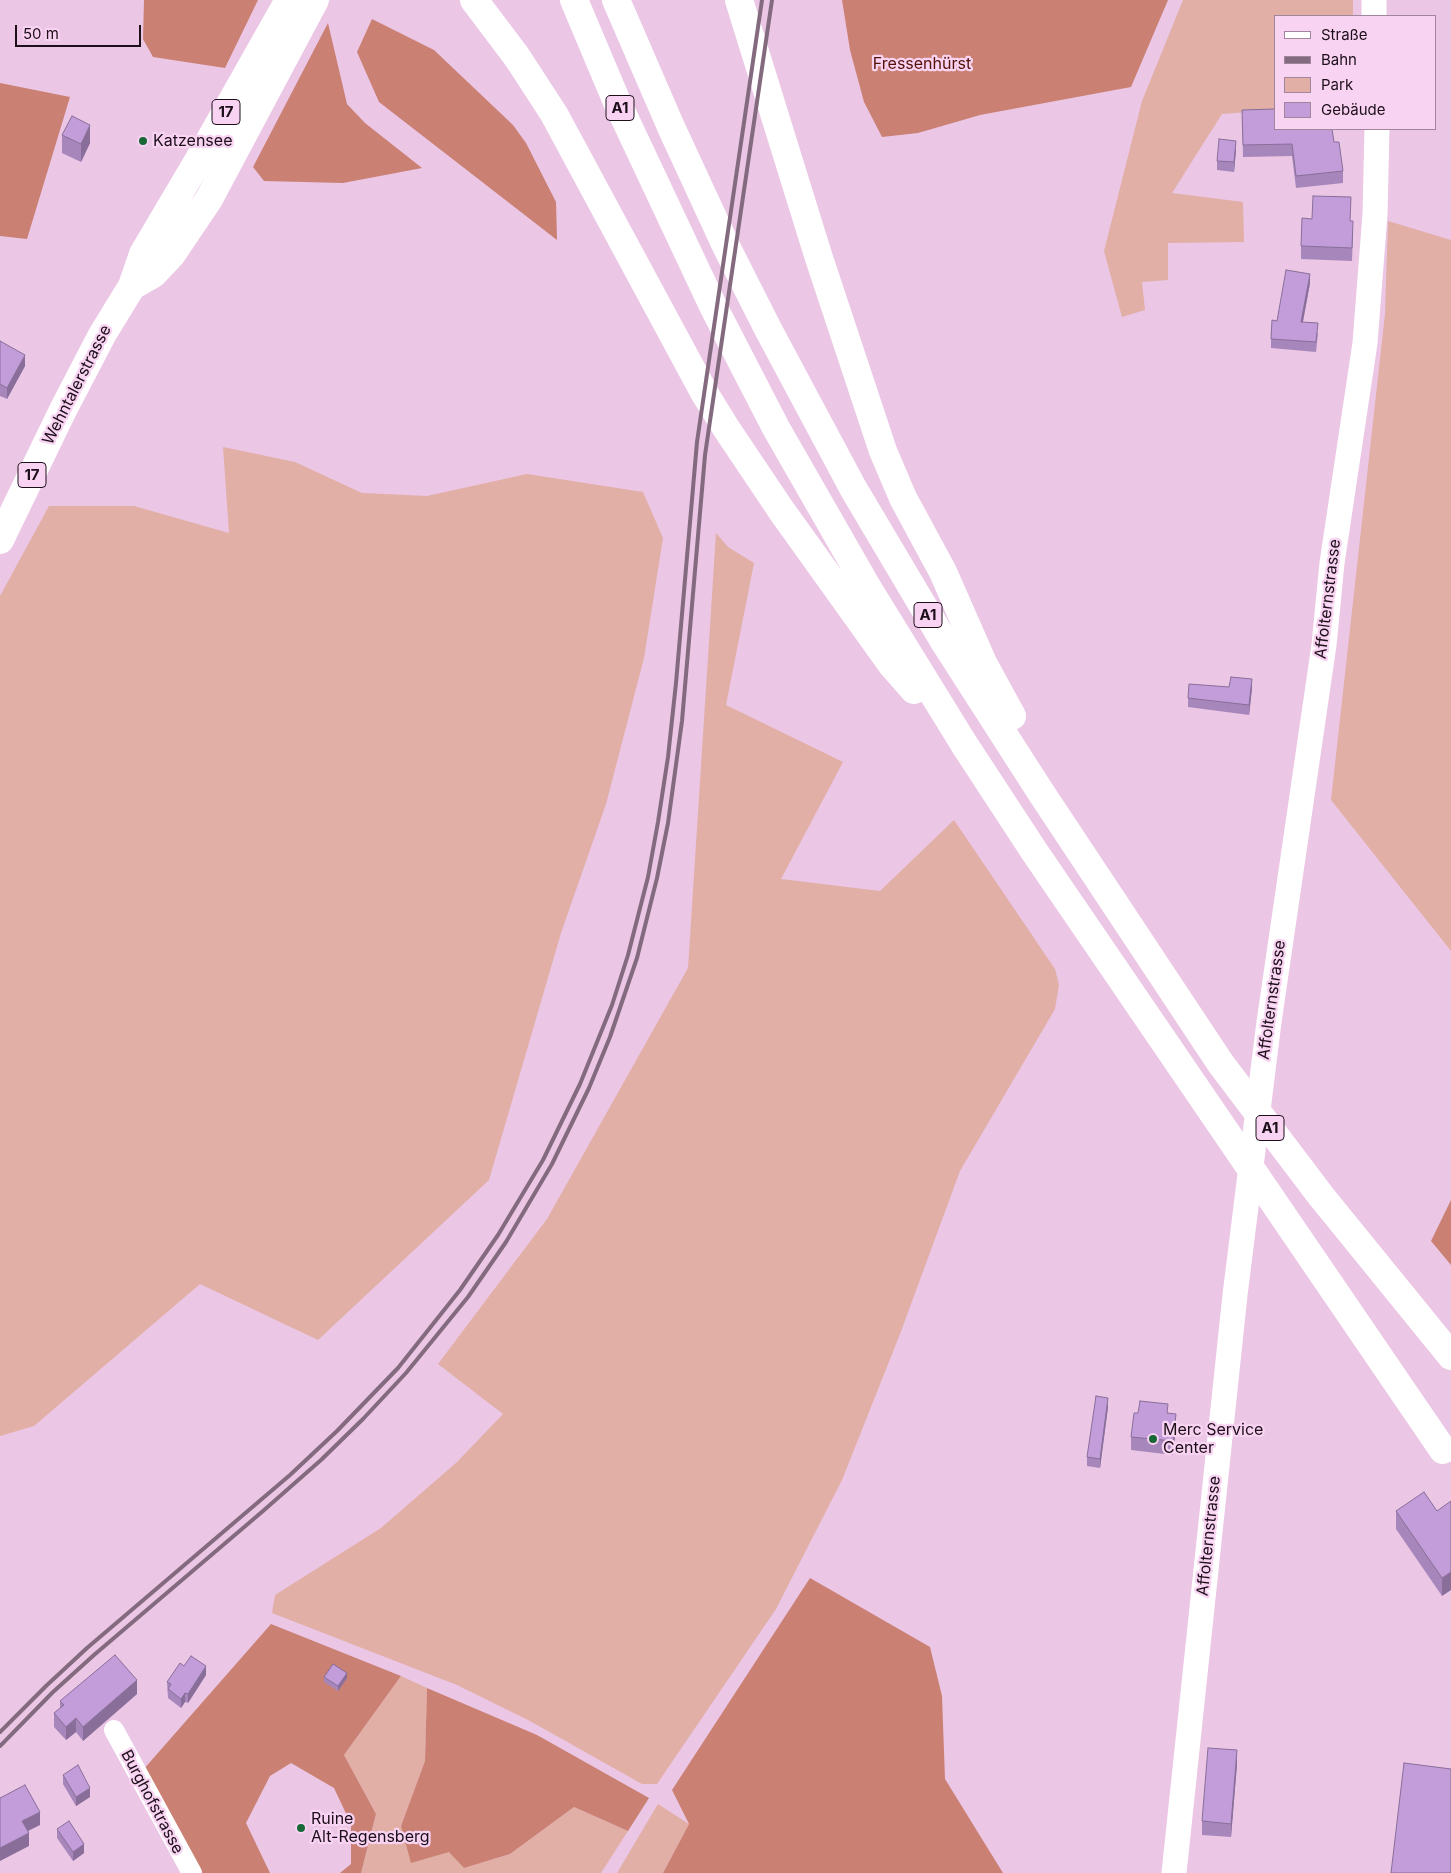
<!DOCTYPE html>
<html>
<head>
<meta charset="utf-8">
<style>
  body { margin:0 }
  #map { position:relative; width:1451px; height:1873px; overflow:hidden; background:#ebc6e5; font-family:Inter,sans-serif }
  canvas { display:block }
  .legend { position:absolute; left:1274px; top:15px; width:162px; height:115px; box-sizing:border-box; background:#f9d3f2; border:1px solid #a1859c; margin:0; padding:6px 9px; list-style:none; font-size:15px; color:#1c0f1a }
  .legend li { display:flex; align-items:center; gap:10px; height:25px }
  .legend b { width:25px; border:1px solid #a1859c }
  .scale { position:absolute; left:15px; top:25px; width:126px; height:22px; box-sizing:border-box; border:2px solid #1c0f1a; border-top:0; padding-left:6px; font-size:15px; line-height:18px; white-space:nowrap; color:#1c0f1a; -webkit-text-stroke:4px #f9d3f2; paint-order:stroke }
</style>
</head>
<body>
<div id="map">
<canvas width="1451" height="1873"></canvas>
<ul class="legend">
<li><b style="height:6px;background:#fff"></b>Straße</li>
<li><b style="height:6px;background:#836a7f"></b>Bahn</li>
<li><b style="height:14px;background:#e1afa5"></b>Park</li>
<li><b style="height:14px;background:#c29dda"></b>Gebäude</li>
</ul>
<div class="scale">50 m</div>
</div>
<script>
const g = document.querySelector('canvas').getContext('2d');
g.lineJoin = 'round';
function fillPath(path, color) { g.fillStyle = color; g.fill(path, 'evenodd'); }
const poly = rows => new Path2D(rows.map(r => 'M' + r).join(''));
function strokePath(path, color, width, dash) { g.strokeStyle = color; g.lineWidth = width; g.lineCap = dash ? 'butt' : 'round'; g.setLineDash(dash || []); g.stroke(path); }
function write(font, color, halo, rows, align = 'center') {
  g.font = font + ' Inter,sans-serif'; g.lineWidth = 4.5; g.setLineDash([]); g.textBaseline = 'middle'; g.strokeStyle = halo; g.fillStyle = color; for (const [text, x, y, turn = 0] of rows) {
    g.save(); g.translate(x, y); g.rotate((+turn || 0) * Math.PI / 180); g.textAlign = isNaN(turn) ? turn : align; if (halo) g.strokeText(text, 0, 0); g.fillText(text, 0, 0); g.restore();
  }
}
const green = poly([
  [1183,0,1353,0,1353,16,1275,16,1275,110,1222,114,1172,193,1243,202,1244,242,1168,243,1168,280,1142,282,1145,310,1122,317,1104,251,1142,101],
  [1388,221,1451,240,1451,951,1331,800,1385,314],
  [223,447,295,462,362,493,427,496,527,474,643,492,663,538,644,658,606,804,561,933,489,1180,318,1340,200,1284,34,1426,0,1436,0,596,49,506,134,506,229,533],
  [716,533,728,547,754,563,726,705,843,762,781,879,880,891,954,820,1055,969,1059,985,1055,1009,960,1171,900,1334,842,1480,776,1609,657,1784,642,1784,530,1721,457,1685,272,1613,275,1595,381,1528,457,1462,503,1414,438,1364,547,1219,688,968],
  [401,1676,427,1688,425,1761,401,1826,450,1852,464,1868,510,1854,574,1807,628,1831,601,1873,361,1873,376,1814,344,1755],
  [658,1804,689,1824,663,1873,617,1873]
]);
const forest = poly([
  [144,0,258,0,225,68,153,57,143,39],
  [842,0,1168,0,1131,87,980,115,918,133,882,137,864,102,850,50],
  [372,19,434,50,513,125,526,143,556,202,557,240,379,102,357,52],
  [328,23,347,104,365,123,422,168,343,183,264,181,253,167],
  [0,83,70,97,27,239,0,236],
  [1451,1200,1451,1265,1431,1241],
  [810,1578,930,1647,942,1696,945,1779,1003,1873,663,1873,689,1824,672,1790],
  [271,1624,401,1676,344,1755,376,1814,361,1873,340,1873,351,1864,351,1824,334,1788,291,1763,270,1776,246,1823,270,1873,200,1873,143,1770],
  [427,1688,537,1735,649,1798,628,1831,574,1807,510,1854,464,1868,449,1852,411,1863,401,1826,425,1761]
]);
const minor = poly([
  [114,1730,192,1873]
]);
const tertiary = poly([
  [1374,0,1374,16],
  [1174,1873,1235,1295,1269,1022,1324,645,1332,563,1365,343,1375,214,1377,129]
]);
const primary = poly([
  [132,286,153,274,172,254,209,199,315,0],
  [0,540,63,410,102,335,132,286,143,254,198,161,289,0]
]);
const motorway = poly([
  [474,0,517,57,554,114,705,394,726,428,781,510,892,665,914,690],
  [574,0,617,102,713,306,776,428,866,585,964,744,1034,851,1443,1450],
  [616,0,671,127,727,248,768,329,853,488,945,643,1040,791,1221,1064,1321,1196,1451,1356],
  [739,0,818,255,883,451,903,498,943,572,983,663,1012,716]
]);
const rail = poly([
  [0,1732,46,1686,87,1648,290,1475,337,1431,398,1368,460,1290,498,1235,543,1160,580,1084,612,1005,628,955,648,877,658,822,668,757,676,683,697,442,762,0],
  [0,1746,53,1692,94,1655,263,1511,321,1460,363,1419,406,1373,468,1297,506,1242,552,1164,589,1088,610,1037,637,958,657,878,668,823,682,721,705,455,772,0]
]);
const wall = poly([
  [1242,110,1275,129,1334,142,1343,171,1343,183,1296,188,1292,156,1243,157],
  [62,135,90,143,81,162,62,153],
  [1236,150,1234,172,1217,170,1217,161],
  [1350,221,1353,235,1352,261,1301,259,1301,246],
  [1310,283,1303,322,1318,333,1316,352,1271,348,1271,339,1277,321],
  [0,341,25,366,7,399,0,396],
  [1229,687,1252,688,1249,715,1188,707,1188,698],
  [1108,1407,1100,1468,1087,1466,1087,1457],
  [1138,1413,1168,1413,1176,1427,1173,1455,1131,1450,1131,1437],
  [1451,1501,1442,1596,1396,1529,1396,1511,1437,1511],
  [184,1666,206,1675,188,1703,185,1702,181,1708,168,1698,167,1682],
  [324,1677,347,1678,338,1691,324,1682],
  [137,1694,83,1741,76,1732,66,1740,54,1727,54,1713,60,1708,60,1701],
  [1237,1764,1231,1837,1202,1835,1202,1821],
  [63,1775,90,1797,76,1806,63,1784],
  [57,1829,84,1853,73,1861,57,1838]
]);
const shadedWall = poly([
  [90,125,90,143,81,162,81,144],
  [1236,141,1236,150,1234,172,1234,162],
  [1310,274,1310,283,1301,331,1301,322],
  [25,355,25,366,7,399,7,388],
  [1252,679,1252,688,1249,715,1249,705],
  [1108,1398,1108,1407,1100,1468,1100,1459],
  [1176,1414,1176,1427,1173,1455,1173,1441],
  [1451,1572,1451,1590,1442,1596,1442,1578],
  [206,1666,206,1675,188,1703,188,1694],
  [347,1673,347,1678,338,1691,338,1686],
  [137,1680,137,1694,83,1741,83,1727],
  [185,1693,185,1702,181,1708,181,1699],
  [76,1718,76,1732,66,1740,66,1727],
  [1237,1750,1237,1764,1231,1837,1231,1824],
  [90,1788,90,1797,76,1806,76,1797],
  [40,1812,40,1825,22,1834,22,1821],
  [29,1833,29,1846,0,1861,0,1848],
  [84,1844,84,1853,73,1861,73,1852]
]);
const building = poly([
  [1275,109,1275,129,1332,129,1334,142,1339,142,1343,171,1296,176,1292,144,1243,145,1242,110,1275,109],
  [72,116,90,125,81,144,62,135,72,116],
  [1219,139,1236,141,1234,162,1217,161,1219,139],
  [1313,196,1351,197,1350,221,1353,221,1352,248,1301,246,1302,218,1312,219,1313,196],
  [1286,270,1310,274,1301,322,1318,323,1316,342,1271,339,1272,320,1277,321,1286,270],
  [0,341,25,355,7,388,0,384,0,341],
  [1231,677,1252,679,1249,705,1188,698,1189,684,1229,687,1231,677],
  [1096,1396,1108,1398,1100,1459,1087,1457,1096,1396],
  [1140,1401,1168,1404,1167,1413,1176,1414,1173,1441,1131,1437,1134,1413,1138,1413,1140,1401],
  [1424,1492,1437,1511,1451,1501,1451,1572,1442,1578,1396,1511,1424,1492],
  [115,1655,137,1680,83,1727,76,1718,66,1727,54,1713,64,1705,60,1701,115,1655],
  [191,1656,206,1666,188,1694,185,1693,181,1699,168,1689,171,1684,167,1682,180,1663,184,1666,191,1656],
  [333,1664,347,1673,338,1686,324,1677,333,1664],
  [1208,1748,1237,1750,1231,1824,1202,1821,1208,1748],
  [1404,1763,1451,1769,1451,1873,1391,1873,1404,1763],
  [78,1765,90,1788,76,1797,63,1775,78,1765],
  [25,1785,40,1812,22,1821,29,1833,0,1848,0,1798,25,1785],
  [69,1821,84,1844,73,1852,57,1829,69,1821]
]);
const markers = [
  [143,141,5,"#186737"],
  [1153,1439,5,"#186737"],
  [301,1828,5,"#186737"]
];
const shields = [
  [620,108,28],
  [226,112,28],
  [32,475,28],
  [928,615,28],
  [1270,1128,28]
];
const shieldNames = [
  ["A1",620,108],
  ["17",226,112],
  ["17",32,475],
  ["A1",928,615],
  ["A1",1270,1128]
];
const parkNames = [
  ["Fressenhürst",922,64]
];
const poiNames = [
  ["Katzensee",153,141],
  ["Merc Service",1163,1430],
  ["Center",1163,1448],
  ["Ruine",311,1819],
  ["Alt-Regensberg",311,1837]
];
const streetNames = [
  ["Wehntalerstrasse",77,385,-63],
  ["Affolternstrasse",1328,599,-83],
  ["Affolternstrasse",1272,1000,-82],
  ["Affolternstrasse",1209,1536,-84],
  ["Burghofstrasse",152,1802,62]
];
fillPath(green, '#e1afa5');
fillPath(forest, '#ca8072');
strokePath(minor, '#fff', 20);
strokePath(tertiary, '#fff', 25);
strokePath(primary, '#fff', 28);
strokePath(motorway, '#fff', 28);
strokePath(rail, '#836a7f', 4);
fillPath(wall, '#a787bb');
fillPath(shadedWall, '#886e99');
fillPath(building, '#c29dda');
strokePath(building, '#886e99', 1);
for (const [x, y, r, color] of markers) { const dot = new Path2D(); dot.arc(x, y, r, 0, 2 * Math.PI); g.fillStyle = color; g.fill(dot); strokePath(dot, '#f9d3f2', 2); }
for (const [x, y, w] of shields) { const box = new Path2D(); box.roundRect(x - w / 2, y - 12.5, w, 25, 4); g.fillStyle = '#f9d3f2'; g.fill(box); strokePath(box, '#1c0f1a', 1); }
write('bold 15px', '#1c0f1a', null, shieldNames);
write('16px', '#541107', '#f9d3f2', parkNames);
write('16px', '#1c0f1a', '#f9d3f2', poiNames, 'left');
write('16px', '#1c0f1a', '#f9d3f2', streetNames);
</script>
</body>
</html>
